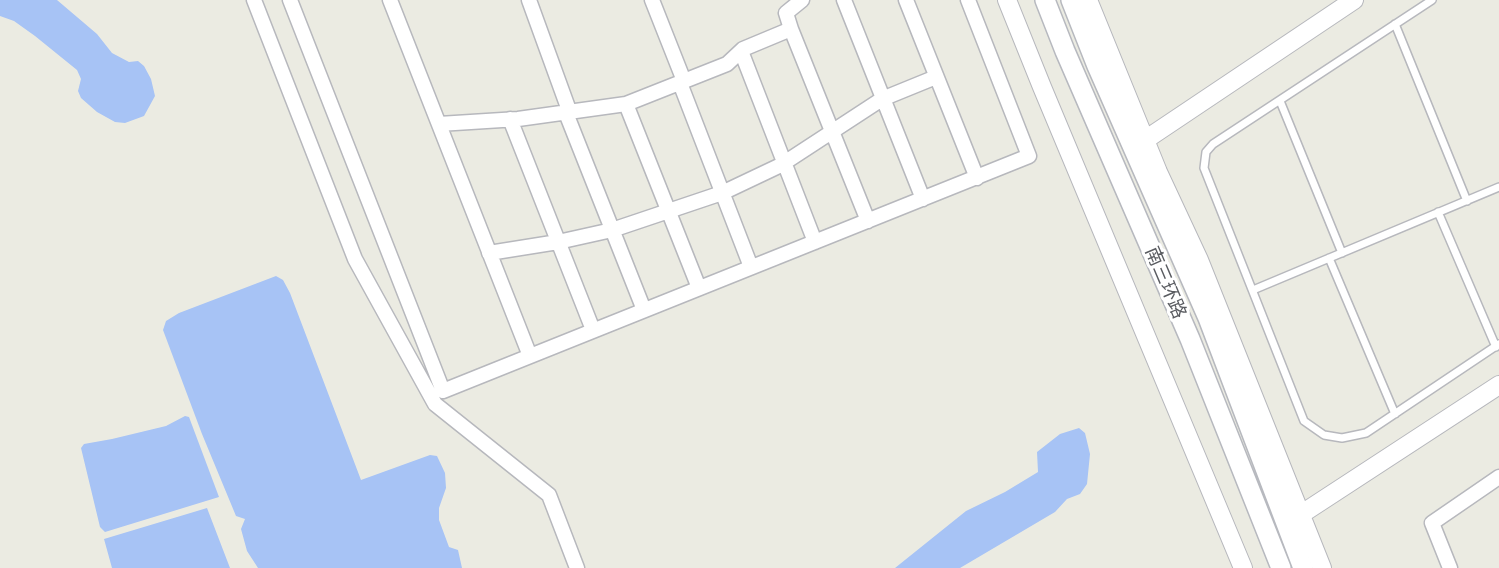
<!DOCTYPE html>
<html>
<head>
<meta charset="utf-8">
<style>
  body { margin:0 }
  canvas { display:block; background:#ebebe2 }
</style>
</head>
<body>
<canvas width="1499" height="568"></canvas>
<script>
const g = document.querySelector('canvas').getContext('2d');
g.lineJoin = 'round';
function fillPath(path, color) { g.fillStyle = color; g.fill(path, 'evenodd'); }
const poly = rows => new Path2D(rows.map(r => 'M' + r).join(''));
function strokePath(path, color, width, dash) { g.strokeStyle = color; g.lineWidth = width; g.lineCap = dash ? 'butt' : 'round'; g.setLineDash(dash || []); g.stroke(path); }
function write(font, color, halo, rows, align = 'center') {
  g.font = font + ' Arial,"Noto Sans SC",sans-serif'; g.lineWidth = 6; g.setLineDash([]); g.textBaseline = 'middle'; g.strokeStyle = halo; g.fillStyle = color; for (const [text, x, y, turn = 0] of rows) {
    g.save(); g.translate(x, y); g.rotate((+turn || 0) * Math.PI / 180); g.textAlign = isNaN(turn) ? turn : align; if (halo) g.strokeText(text, 0, 0); g.fillText(text, 0, 0); g.restore();
  }
}
const water = poly([
  [0,0,57,0,97,34,112,53,129,62,138,61,144,66,151,79,155,96,144,116,125,123,115,122,97,112,81,98,78,91,81,79,77,70,35,36,14,21,0,16],
  [276,276,283,280,290,293,361,480,430,455,437,456,445,473,446,488,439,508,439,520,449,547,458,550,462,568,258,568,247,551,241,529,245,519,236,516,202,434,163,330,166,321,179,313],
  [185,416,189,417,219,497,105,532,100,527,81,448,84,444,112,439,166,426],
  [1079,428,1085,433,1090,454,1087,484,1080,494,1067,499,1055,512,960,568,895,568,966,511,1005,492,1038,472,1037,452,1060,434],
  [207,508,230,568,112,568,104,539]
]);
const service = poly([
  [1432,0,1213,144,1206,152,1204,168,1304,421,1324,435,1342,438,1366,433,1499,344],
  [1395,24,1467,201],
  [1280,101,1342,253],
  [1438,212,1496,347],
  [1329,258,1395,414],
  [1253,290,1499,187]
]);
const minor = poly([
  [254,0,355,259,435,404,549,495,577,568],
  [290,0,443,391,1029,156,968,0],
  [390,0,530,356],
  [529,0,570,113],
  [652,0,684,81],
  [844,0,923,199],
  [906,0,977,178],
  [791,29,868,221],
  [741,51,815,242],
  [680,83,751,267],
  [626,104,699,288],
  [566,113,644,310],
  [510,119,593,330],
  [439,124,518,119,626,104,727,64,743,49,791,29,786,13,802,0],
  [489,253,558,242,612,230,722,193,781,165,882,99,936,77],
  [1450,568,1432,523,1499,477]
]);
const tertiary = poly([
  [1007,0,1042,87,1243,568],
  [1088,0,1158,172,1199,260,1322,568],
  [1145,140,1354,0],
  [1300,515,1499,385]
]);
const secondary = poly([
  [1045,0,1065,51,1190,339,1281,568],
  [1071,0,1097,66,1208,318,1303,568]
]);
const streetNames = [
  ["南三环路",1165,283,67]
];
fillPath(water, '#a7c3f5');
strokePath(service, '#b7b8bd', 10);
strokePath(minor, '#b7b8bd', 17);
strokePath(tertiary, '#b7b8bd', 20);
strokePath(secondary, '#b7b9bf', 22);
strokePath(service, '#fff', 7);
strokePath(minor, '#fff', 14);
strokePath(tertiary, '#fff', 18);
strokePath(secondary, '#fff', 19);
write('19px', '#5a5c61', '#fff', streetNames);
</script>
</body>
</html>
